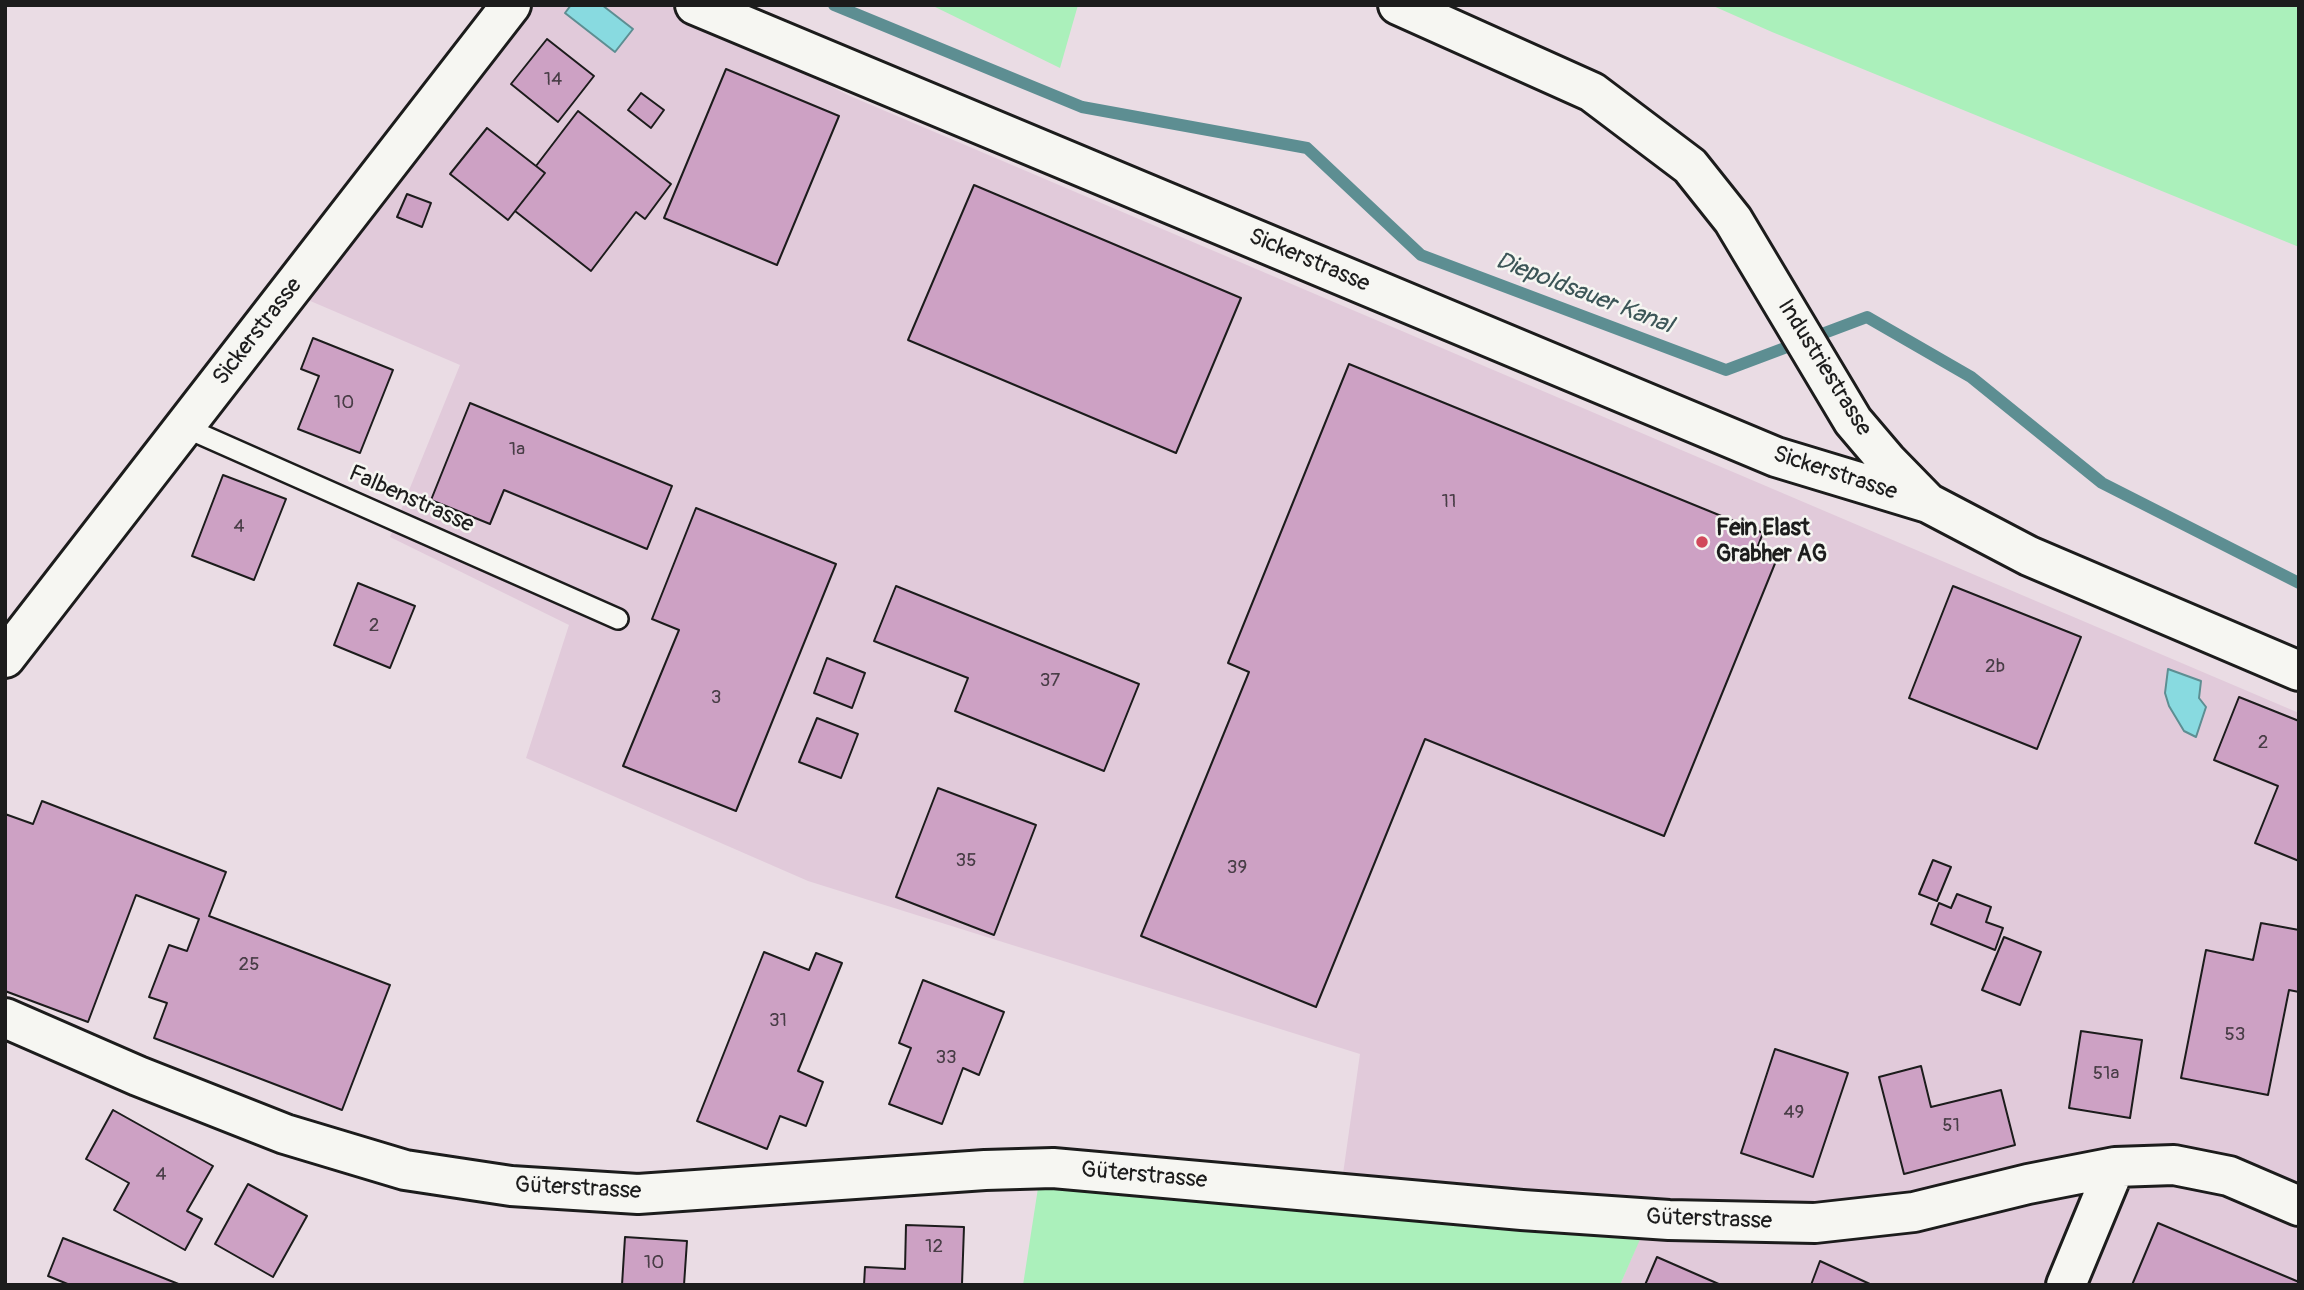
<!DOCTYPE html>
<html>
<head>
<meta charset="utf-8">
<style>
  body { margin:0 }
  #map { position:relative; width:2304px; height:1290px; overflow:hidden; background:#eadce4; font-family:Pangolin,sans-serif }
  canvas { display:block }
  .frame { position:absolute; inset:0; border:7px solid #1c1c1c; pointer-events:none }
</style>
</head>
<body>
<div id="map">
<canvas width="2304" height="1290"></canvas>
<div class="frame"></div>
</div>
<script>
const g = document.querySelector('canvas').getContext('2d');
g.lineJoin = 'round';
function fillPath(path, color) { g.fillStyle = color; g.fill(path, 'evenodd'); }
const poly = rows => new Path2D(rows.map(r => 'M' + r).join(''));
function strokePath(path, color, width, dash) { g.strokeStyle = color; g.lineWidth = width; g.lineCap = dash ? 'butt' : 'round'; g.setLineDash(dash || []); g.stroke(path); }
function write(font, color, halo, rows, align = 'center') {
  g.font = font + ' Pangolin,sans-serif'; g.lineWidth = 5; g.setLineDash([]); g.textBaseline = 'middle'; g.strokeStyle = halo; g.fillStyle = color; for (const [text, x, y, turn = 0] of rows) {
    g.save(); g.translate(x, y); g.rotate((+turn || 0) * Math.PI / 180); g.textAlign = isNaN(turn) ? turn : align; if (halo) g.strokeText(text, 0, 0); g.fillText(text, 0, 0); g.restore();
  }
}
const built = poly([
  [533,5,668,5,850,96,2299,713,2299,1285,1620,1285,1641,1236,1338,1209,1360,1054,808,881,526,758,569,625,390,537,460,365,301,297]
]);
const green = poly([
  [931,5,1078,5,1060,68],
  [1711,5,2299,5,2299,247,1772,32],
  [1038,1188,1119,1189,1642,1235,1620,1285,1023,1285]
]);
const water = poly([
  [571,5,602,5,633,29,615,52,565,13,571,5],
  [2168,669,2201,681,2199,698,2206,707,2196,737,2184,731,2169,706,2165,693,2168,669]
]);
const stream = poly([
  [834,5,1082,107,1307,148,1421,255,1726,370,1867,317,1971,377,2102,483,2299,583]
]);
const building = poly([
  [547,39,594,76,558,122,511,84,547,39],
  [726,69,839,116,777,265,664,218,726,69],
  [641,93,664,110,651,128,628,110,641,93],
  [578,111,671,184,645,219,636,212,591,271,515,211,545,173,536,166,578,111],
  [487,128,545,173,508,220,450,174,487,128],
  [974,185,1241,298,1176,453,908,340,974,185],
  [407,194,431,203,422,227,397,217,407,194],
  [313,338,393,370,360,453,298,429,319,376,301,369,313,338],
  [1349,364,1763,533,1755,553,1776,561,1664,836,1425,739,1316,1007,1141,936,1249,672,1228,663,1349,364],
  [470,403,672,486,647,549,504,490,490,524,431,500,470,403],
  [223,475,286,499,254,580,192,556,223,475],
  [696,508,836,564,736,811,623,766,679,630,652,619,696,508],
  [358,583,415,606,390,668,334,645,358,583],
  [896,586,1139,684,1104,771,955,711,968,678,874,641,896,586],
  [1953,586,2081,637,2037,749,1909,698,1953,586],
  [827,658,865,673,852,708,814,693,827,658],
  [2239,697,2299,721,2299,861,2255,843,2278,786,2214,760,2239,697],
  [817,718,858,734,841,778,799,762,817,718],
  [938,788,1036,825,994,935,896,897,938,788],
  [42,801,226,872,209,916,390,985,342,1110,154,1038,167,1003,149,997,169,945,187,951,199,919,136,895,88,1022,5,991,5,814,33,824,42,801],
  [1933,860,1951,867,1937,901,1919,894,1933,860],
  [1957,894,1991,907,1986,922,2003,928,1995,950,1931,924,1939,903,1951,908,1957,894],
  [2261,923,2299,930,2299,992,2289,990,2268,1095,2181,1078,2206,950,2253,960,2261,923],
  [2004,937,2041,952,2020,1005,1982,990,2004,937],
  [764,952,809,970,816,953,842,963,798,1071,823,1082,806,1126,780,1116,767,1149,697,1121,764,952],
  [923,980,1004,1012,979,1075,963,1068,942,1124,889,1104,911,1048,899,1043,923,980],
  [2081,1031,2142,1040,2130,1118,2069,1108,2081,1031],
  [1775,1049,1848,1073,1813,1177,1741,1153,1775,1049],
  [1921,1066,1931,1107,2001,1090,2015,1145,1904,1174,1879,1077,1921,1066],
  [113,1110,213,1166,187,1211,202,1219,185,1250,114,1210,129,1183,86,1159,113,1110],
  [248,1184,307,1216,273,1277,215,1244,248,1184],
  [2158,1223,2299,1282,2299,1285,2132,1285,2158,1223],
  [906,1225,964,1227,962,1284,864,1285,865,1267,905,1269,906,1225],
  [625,1237,687,1241,684,1285,622,1285,625,1237],
  [63,1238,181,1285,70,1285,48,1276,63,1238],
  [1657,1257,1721,1285,1645,1285,1657,1257],
  [1820,1261,1872,1285,1811,1285,1820,1261]
]);
const service = poly([
  [184,427,618,619]
]);
const minor = poly([
  [695,5,1776,457,1928,503],
  [1398,5,1592,92,1690,166,1733,220,1853,421,1887,461,1928,503,2029,556,2299,671],
  [5,658,511,5],
  [5,1018,138,1076,285,1134,405,1170,511,1186,638,1194,985,1170,1053,1168,1522,1210,1669,1220,1815,1223,1914,1212,2028,1184,2115,1167,2174,1165,2229,1176,2299,1206],
  [2066,1285,2115,1167]
]);
const markers = [
  [1702,542,7,"#d1495b"]
];
const numberNames = [
  ["14",553,80],
  ["10",344,403],
  ["1a",517,450],
  ["11",1449,502],
  ["4",239,527],
  ["2",374,626],
  ["2b",1995,667],
  ["37",1050,681],
  ["3",716,698],
  ["2",2263,743],
  ["35",966,861],
  ["39",1237,868],
  ["25",249,965],
  ["31",778,1021],
  ["53",2235,1035],
  ["33",946,1058],
  ["51a",2106,1074],
  ["49",1794,1113],
  ["51",1951,1126],
  ["4",161,1175],
  ["12",934,1247],
  ["10",654,1263]
];
const streetNames = [
  ["Sickerstrasse",1309,261,23],
  ["Sickerstrasse",258,332,-52],
  ["Industriestrasse",1824,368,58],
  ["Sickerstrasse",1835,474,18],
  ["Falbenstrasse",411,500,24],
  ["Güterstrasse",1144,1176,5],
  ["Güterstrasse",578,1189,3],
  ["Güterstrasse",1709,1220,2]
];
const poiNames = [
  ["Fein Elast",1716,529],
  ["Grabher AG",1716,555]
];
const waterNames = [
  ["Diepoldsauer Kanal",1584,294,21]
];
fillPath(built, '#e1cada');
fillPath(green, '#abf0bb');
fillPath(water, '#88dae0');
strokePath(water, '#5d8e92', 2);
strokePath(stream, '#5d8e92', 12);
fillPath(building, '#cda1c4');
strokePath(building, '#1c1c1c', 2);
strokePath(service, '#1c1c1c', 24);
strokePath(minor, '#1c1c1c', 44);
strokePath(service, '#f6f6f2', 19);
strokePath(minor, '#f6f6f2', 38);
for (const [x, y, r, color] of markers) { const dot = new Path2D(); dot.arc(x, y, r, 0, 2 * Math.PI); g.fillStyle = color; g.fill(dot); strokePath(dot, '#f6f6f2', 2.5); }
write('19px', '#483d46', null, numberNames);
write('23px', '#1c1c1c', '#f6f6f2', streetNames);
write('bold 23px', '#1c1c1c', '#f6f6f2', poiNames, 'left');
write('italic 24px', '#3c5557', '#f6f6f2', waterNames);
</script>
</body>
</html>
